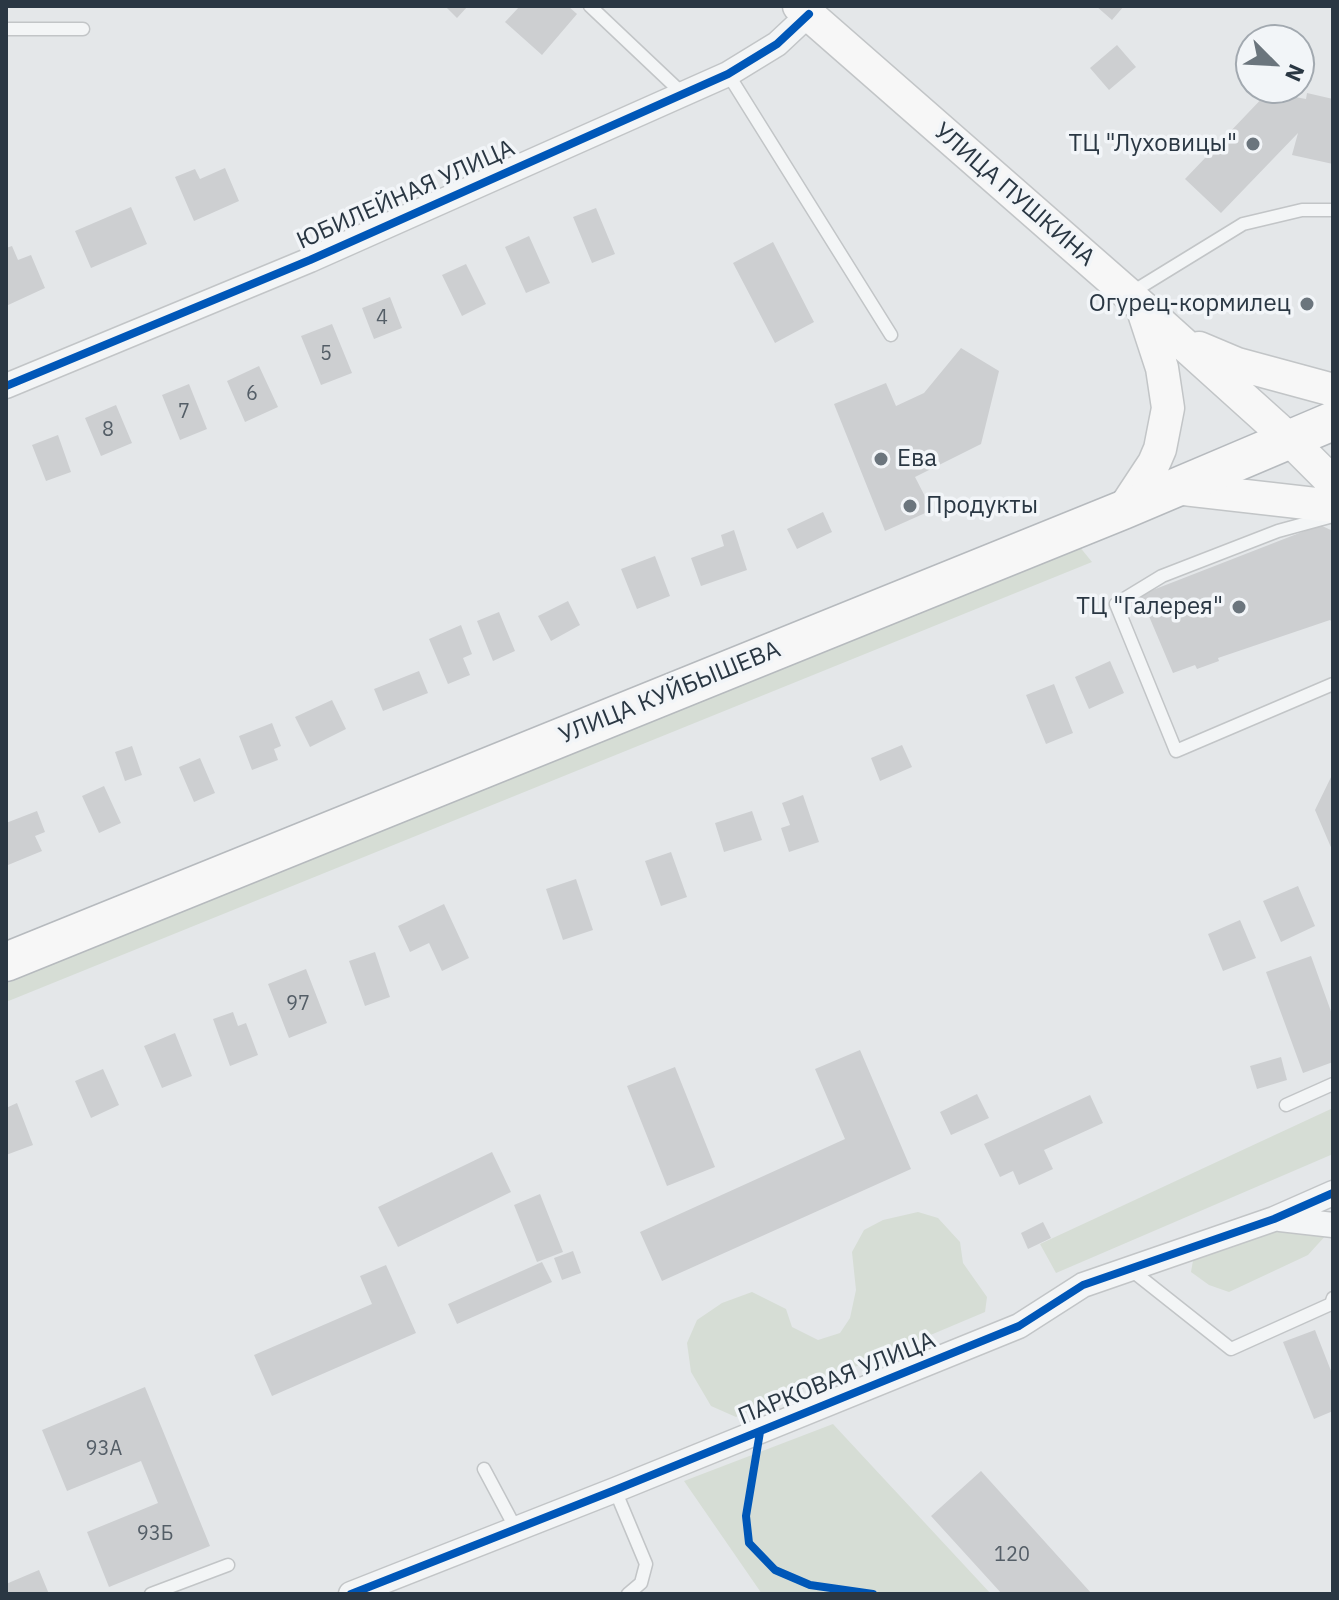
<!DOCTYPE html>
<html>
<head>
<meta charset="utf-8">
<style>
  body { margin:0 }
  #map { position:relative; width:1339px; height:1600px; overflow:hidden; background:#e4e7e9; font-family:"IBM Plex Sans",sans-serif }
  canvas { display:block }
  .frame { position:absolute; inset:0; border:8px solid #2a3743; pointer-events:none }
  .north { position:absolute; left:1235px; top:24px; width:80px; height:80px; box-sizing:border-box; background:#f2f5f8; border:2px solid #a2a9b0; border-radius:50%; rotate:114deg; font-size:22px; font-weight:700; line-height:32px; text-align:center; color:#2a3743 }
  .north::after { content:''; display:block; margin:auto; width:28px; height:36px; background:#6b757d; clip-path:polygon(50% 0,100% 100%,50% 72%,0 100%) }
</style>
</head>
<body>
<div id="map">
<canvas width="1339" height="1600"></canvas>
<div class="frame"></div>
<div class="north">N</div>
</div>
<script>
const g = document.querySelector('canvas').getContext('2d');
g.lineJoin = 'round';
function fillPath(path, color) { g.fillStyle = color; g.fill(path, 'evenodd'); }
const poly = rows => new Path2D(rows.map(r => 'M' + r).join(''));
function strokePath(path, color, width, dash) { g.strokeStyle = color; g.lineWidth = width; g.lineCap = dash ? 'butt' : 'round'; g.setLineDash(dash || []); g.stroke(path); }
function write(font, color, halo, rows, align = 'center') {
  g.font = font + ' "IBM Plex Sans",sans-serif'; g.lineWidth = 7; g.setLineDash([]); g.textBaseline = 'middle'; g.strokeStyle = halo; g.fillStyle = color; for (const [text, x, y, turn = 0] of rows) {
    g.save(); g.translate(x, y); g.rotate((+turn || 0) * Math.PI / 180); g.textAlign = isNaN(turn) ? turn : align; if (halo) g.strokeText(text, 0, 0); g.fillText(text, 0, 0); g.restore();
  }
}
const green = poly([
  [1079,546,1092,562,6,1002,6,980],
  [1333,1108,1333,1154,1056,1273,1040,1244],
  [918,1212,938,1218,960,1242,963,1263,987,1297,985,1312,736,1417,711,1406,691,1372,687,1343,697,1320,722,1303,752,1292,786,1309,792,1327,818,1340,840,1333,850,1318,856,1290,852,1252,864,1230,883,1220],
  [1275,1227,1327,1234,1308,1255,1229,1292,1209,1285,1191,1272,1194,1255],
  [833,1424,991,1594,762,1594,684,1481]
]);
const building = poly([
  [445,6,468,6,457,18],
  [520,6,568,6,577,14,542,55,505,22],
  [1096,6,1124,6,1112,20],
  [1117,45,1136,67,1109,90,1090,68],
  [1268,92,1306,99,1307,93,1333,99,1333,164,1292,155,1298,133,1221,213,1185,179],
  [225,168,239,201,194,221,175,177,195,169,200,179],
  [131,207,147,244,91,268,75,231],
  [596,208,615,254,592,263,573,217],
  [529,236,550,283,526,293,505,247],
  [773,242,814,322,775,343,733,263],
  [12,246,18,260,31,255,45,288,6,306,6,248],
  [466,264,486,304,462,316,442,275],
  [390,297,402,328,374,339,362,308],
  [332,324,352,373,321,385,301,336],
  [961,348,999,371,981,444,915,477,932,510,885,531,834,404,886,383,896,406,924,393],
  [259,366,278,407,245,422,227,381],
  [189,384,207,429,180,440,162,395],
  [116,405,132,443,101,456,85,418],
  [58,435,71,472,46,481,32,445],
  [823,512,832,532,797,549,787,529],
  [1320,525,1333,531,1333,623,1330,620,1218,658,1219,661,1197,669,1195,665,1173,673,1140,595],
  [734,530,747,570,701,586,691,558,724,546,721,535],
  [655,556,670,596,637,609,621,569],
  [568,601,580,625,551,641,538,616],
  [499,612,515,651,493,661,477,621],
  [461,625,472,654,463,658,470,675,448,684,429,639],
  [1110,661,1124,693,1089,709,1075,677],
  [419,671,428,693,383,711,374,689],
  [1054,684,1073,733,1046,744,1026,695],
  [332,700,346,729,310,747,295,717],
  [272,723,281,746,274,749,278,760,252,770,239,736],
  [902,745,912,767,880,781,871,758],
  [132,746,142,775,125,781,115,752],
  [200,758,215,793,194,802,179,767],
  [1333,773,1333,852,1315,810],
  [104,786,121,823,99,833,82,796],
  [803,795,819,842,789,852,781,828,790,825,782,803],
  [37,811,45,832,35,836,42,851,8,865,6,823],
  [752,811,762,840,724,852,715,823],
  [671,852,687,897,661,906,645,861],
  [576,879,593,930,563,940,546,889],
  [1298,886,1315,926,1281,942,1263,901],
  [444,904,469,958,442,971,429,943,410,952,398,926],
  [1240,920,1256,958,1223,971,1208,934],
  [375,952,390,997,365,1006,349,961],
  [1311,956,1333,1017,1333,1062,1303,1073,1266,972],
  [306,969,327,1023,289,1038,268,984],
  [233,1012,238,1026,246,1023,258,1055,230,1066,213,1019],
  [175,1033,192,1076,162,1088,144,1046],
  [860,1050,911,1169,662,1281,640,1232,845,1139,815,1069],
  [1281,1057,1287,1080,1257,1089,1250,1066],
  [675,1067,715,1167,667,1186,627,1086],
  [103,1069,119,1105,91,1118,75,1081],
  [977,1094,989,1118,951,1135,940,1112],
  [1090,1095,1103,1123,1044,1150,1053,1169,1019,1185,1013,1171,1000,1177,984,1144],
  [17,1103,33,1145,6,1155,6,1108],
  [492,1152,511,1192,398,1247,378,1207],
  [540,1194,563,1252,537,1262,514,1205],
  [1043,1222,1051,1238,1028,1249,1021,1233],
  [573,1251,581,1273,562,1280,554,1258],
  [542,1262,552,1282,457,1324,448,1304],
  [386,1265,416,1333,272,1396,254,1355,372,1304,360,1276],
  [1315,1330,1333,1376,1333,1411,1314,1419,1283,1342],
  [145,1387,210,1546,109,1587,87,1532,158,1503,141,1461,67,1491,42,1430],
  [981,1471,1092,1594,1002,1594,931,1516],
  [39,1570,49,1594,6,1594,6,1584]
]);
const service = poly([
  [590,6,683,94],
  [6,29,83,29],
  [728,74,891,335],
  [1129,294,1243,224,1302,210,1333,210],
  [1333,516,1278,531,1162,576,1116,604,1176,751,1333,684],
  [1286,1105,1333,1084],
  [1130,1269,1231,1349,1331,1304,1333,1298],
  [484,1469,516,1529],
  [615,1490,646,1564,641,1583,628,1594],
  [151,1594,228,1565]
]);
const minor = poly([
  [6,386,310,260,728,74,777,44,809,14],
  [1280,1219,1333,1225],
  [351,1594,615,1490,1019,1326,1083,1285,1274,1219,1333,1193]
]);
const secondary = poly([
  [799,6,1128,294,1290,440,1333,483],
  [1199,348,1237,364,1333,390],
  [1175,488,1333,506],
  [1123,510,1154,463,1160,449,1168,408,1162,368,1143,310]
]);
const trunk = poly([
  [6,962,1123,510,1333,421]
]);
const cycleway = poly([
  [6,386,310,260,728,74,777,44,809,14],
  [760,1432,746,1516,749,1543,775,1570,810,1585,873,1594],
  [351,1594,615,1490,1019,1326,1083,1285,1274,1219,1333,1193]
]);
const markers = [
  [1253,144,8,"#6b757d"],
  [1307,304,8,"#6b757d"],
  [881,459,8,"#6b757d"],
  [910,506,8,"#6b757d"],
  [1239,607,8,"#6b757d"]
];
const numberNames = [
  ["4",382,318],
  ["5",326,354],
  ["6",252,394],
  ["7",184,412],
  ["8",108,430],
  ["97",298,1004],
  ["93А",104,1449],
  ["93Б",155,1534],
  ["120",1012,1555]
];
const poiNames = [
  ["ТЦ \"Луховицы\"",1237,144],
  ["Огурец-кормилец",1291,304],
  ["Ева",897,459,"left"],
  ["Продукты",926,506,"left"],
  ["ТЦ \"Галерея\"",1223,607]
];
const streetNames = [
  ["ЮБИЛЕЙНАЯ УЛИЦА",406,195,-24],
  ["УЛИЦА ПУШКИНА",1014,195,41],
  ["УЛИЦА КУЙБЫШЕВА",670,693,-22],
  ["ПАРКОВАЯ УЛИЦА",837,1379,-22]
];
fillPath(green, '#d6ddd5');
fillPath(building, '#cdcfd1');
strokePath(service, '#c2c5c7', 15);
strokePath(minor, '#c2c5c7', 27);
strokePath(secondary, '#c2c5c7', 35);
strokePath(trunk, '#b6babe', 41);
strokePath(service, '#f3f5f6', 12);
strokePath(minor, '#f3f5f6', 24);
strokePath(secondary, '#f7f7f7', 32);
strokePath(trunk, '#f7f7f7', 38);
strokePath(cycleway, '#0057b8', 8);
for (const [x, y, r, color] of markers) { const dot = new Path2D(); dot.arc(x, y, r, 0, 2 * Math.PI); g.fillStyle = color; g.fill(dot); strokePath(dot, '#f2f5f8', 3); }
write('20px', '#545e67', null, numberNames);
write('24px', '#2a3743', '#f2f5f8', poiNames, 'right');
write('24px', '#2a3743', '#f2f5f8', streetNames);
</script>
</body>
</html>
